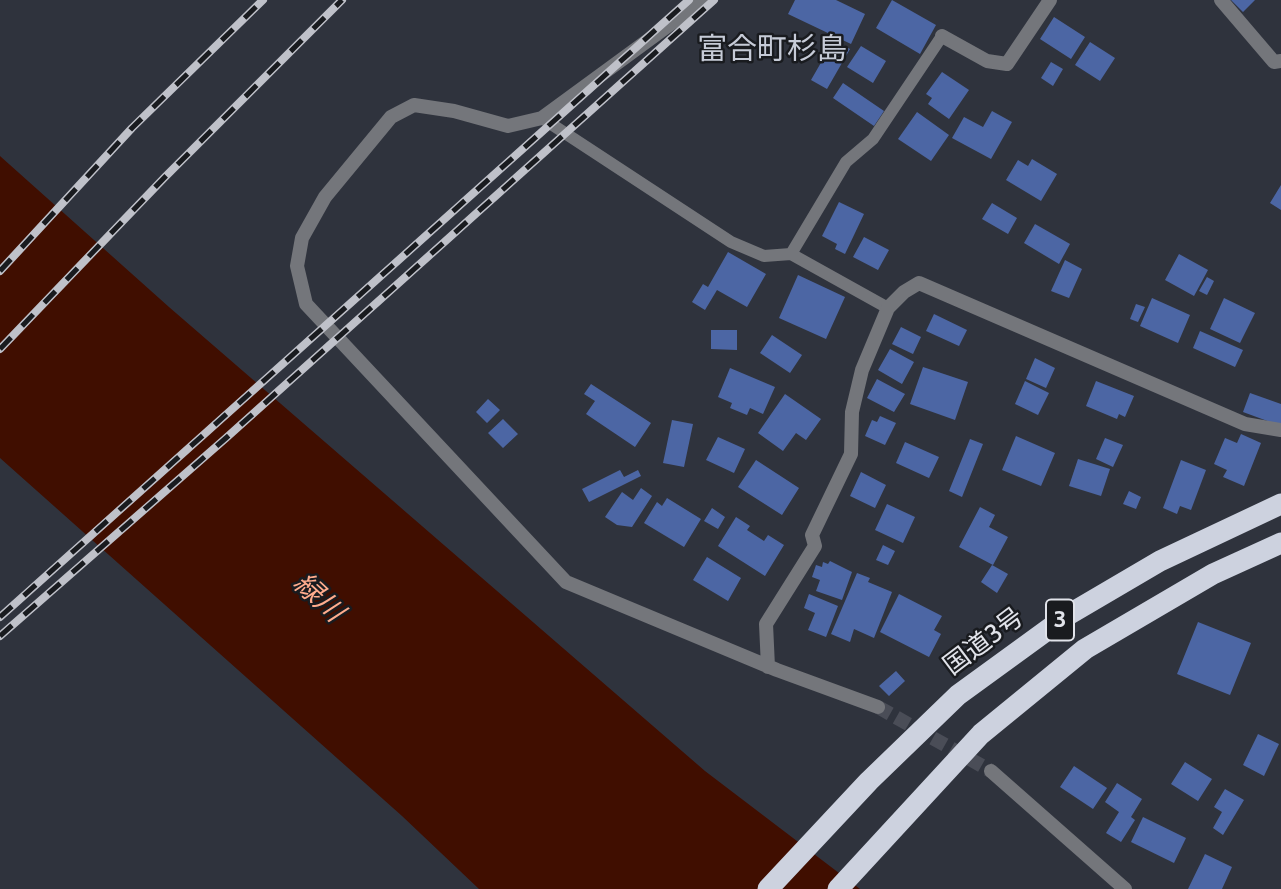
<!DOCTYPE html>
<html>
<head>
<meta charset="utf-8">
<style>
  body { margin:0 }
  canvas { display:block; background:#2f333d }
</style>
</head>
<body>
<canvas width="1281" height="889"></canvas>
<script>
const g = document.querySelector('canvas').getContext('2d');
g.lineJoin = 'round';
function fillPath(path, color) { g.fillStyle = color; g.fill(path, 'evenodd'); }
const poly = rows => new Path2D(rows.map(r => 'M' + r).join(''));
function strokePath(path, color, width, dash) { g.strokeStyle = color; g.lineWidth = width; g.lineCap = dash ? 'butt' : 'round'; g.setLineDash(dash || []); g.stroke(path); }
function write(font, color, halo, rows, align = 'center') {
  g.font = font + ' Cabin,"Noto Sans JP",sans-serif'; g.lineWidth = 5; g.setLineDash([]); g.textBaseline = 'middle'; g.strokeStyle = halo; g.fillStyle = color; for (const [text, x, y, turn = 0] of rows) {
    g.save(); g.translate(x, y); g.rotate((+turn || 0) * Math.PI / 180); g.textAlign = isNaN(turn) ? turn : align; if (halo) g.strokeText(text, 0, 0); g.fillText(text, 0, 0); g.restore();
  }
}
const water = poly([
  [0,156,169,307,705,771,860,889,479,889,402,816,0,458]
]);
const building = poly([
  [795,0,836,0,865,14,851,44,788,14],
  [892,0,936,25,920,54,876,28],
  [1231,0,1255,0,1243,12],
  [1054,17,1085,37,1071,59,1040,39],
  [834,40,850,49,827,89,811,80],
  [1090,42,1115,58,1100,81,1075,65],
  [861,46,886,61,873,83,847,67],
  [1051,62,1063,69,1053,86,1041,78],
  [942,72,969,90,949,119,928,104,932,98,926,94],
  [843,83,884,111,874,126,833,98],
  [992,111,1012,122,991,159,952,138,964,117,983,127],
  [917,112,949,135,931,161,898,139],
  [1032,159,1057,174,1041,201,1006,180,1018,160,1028,166],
  [1281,185,1281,210,1270,203],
  [839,202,864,214,845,254,835,249,837,244,822,236],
  [992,203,1017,218,1008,234,982,219],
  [1035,224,1070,244,1059,264,1024,243],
  [864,237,889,250,878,270,853,257],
  [728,252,766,274,747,307,717,290,705,310,692,302,703,284,708,287],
  [1179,254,1208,270,1194,296,1165,280],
  [1065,260,1082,269,1069,298,1051,291],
  [798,275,845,297,826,339,779,318],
  [1207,277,1214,281,1207,295,1199,291],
  [1152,298,1190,315,1178,343,1140,326],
  [1224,298,1255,313,1240,343,1210,329],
  [1136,304,1145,307,1138,322,1130,319],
  [934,314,967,330,959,346,926,331],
  [901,327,921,337,913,354,892,344],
  [711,330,737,330,737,350,711,349],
  [1200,331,1243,350,1235,367,1193,348],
  [772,335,802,355,790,373,760,353],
  [890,349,914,362,902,384,878,370],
  [1035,358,1055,368,1046,388,1026,379],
  [923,367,968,382,955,420,910,404],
  [730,368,775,387,763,414,750,408,747,415,730,408,732,403,718,397],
  [877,379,905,394,894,412,867,398],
  [1025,381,1049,393,1038,415,1015,404],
  [1096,381,1134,396,1125,417,1119,414,1117,419,1086,406],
  [591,384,651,423,635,447,586,414,595,401,584,394],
  [1250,393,1281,404,1281,426,1243,412],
  [785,394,821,419,806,440,796,433,783,451,758,433],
  [488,399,500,410,487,423,476,412],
  [880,416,896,423,885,445,865,436,872,420,877,422],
  [503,419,518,434,503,448,488,433],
  [672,420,693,424,684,467,663,463],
  [1241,434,1261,443,1244,486,1223,477,1227,470,1214,464,1225,438,1237,443],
  [1016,436,1055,453,1041,486,1002,470],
  [718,437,745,449,734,473,706,460],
  [1105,438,1123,445,1113,467,1096,459],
  [970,439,983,444,962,497,949,491],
  [905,442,939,457,929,478,896,463],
  [1078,459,1110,469,1101,496,1069,486],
  [756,460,799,488,782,515,738,487],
  [1181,460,1206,470,1191,510,1180,506,1177,514,1163,508],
  [620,470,624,477,638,470,641,476,589,502,582,489],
  [861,472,886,485,875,508,850,496],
  [641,488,652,496,632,527,617,525,605,517,622,492,633,500],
  [1129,491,1141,497,1136,509,1123,504],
  [667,498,701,519,684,547,644,523,657,502,662,506],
  [887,504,915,517,903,543,875,530],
  [980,507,995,515,989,527,1008,537,993,565,959,547],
  [712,508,725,517,718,529,704,521],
  [736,517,750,526,747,530,764,541,768,535,784,545,765,576,718,546],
  [883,545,895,551,888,565,876,560],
  [707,557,741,578,728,601,693,580],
  [830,561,852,572,842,600,816,591,820,580,812,577,816,565,822,567,823,562,828,564],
  [992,565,1008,574,997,593,981,582],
  [857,573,870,578,868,582,892,592,874,638,854,629,850,642,831,634],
  [809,594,838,606,826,637,808,630,815,613,804,608],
  [899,594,942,616,934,630,941,634,929,657,880,632],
  [1198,622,1251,643,1230,695,1177,674],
  [896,671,905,681,889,696,879,686],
  [1258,734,1279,744,1264,776,1243,765],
  [1185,762,1212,779,1198,801,1171,784],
  [1074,766,1107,788,1093,809,1060,787],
  [1117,783,1142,799,1131,817,1135,820,1121,842,1106,833,1119,812,1105,802],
  [1225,789,1244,800,1223,835,1213,828,1222,812,1214,807],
  [1143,817,1186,838,1174,863,1131,842],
  [1205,854,1232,867,1222,889,1188,889]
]);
const streetTunnel = poly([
  [878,707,991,771]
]);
const lane = poly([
  [542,118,731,242,764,256,791,254,888,308],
  [791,254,846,162,873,139,942,36]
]);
const street = poly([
  [703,0,542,118,508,126,454,111,414,105,391,117,325,197,302,238,297,266,306,304,566,582,777,670,878,707],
  [1221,0,1274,62,1281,61],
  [942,36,987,61,1007,64,1050,0],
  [768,667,766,624,815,546,812,535,851,454,852,412,862,370,888,308,904,292,919,283,1245,424,1281,430],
  [991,771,1125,889]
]);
const highway = poly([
  [768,889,869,781,958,695,1068,615,1160,561,1281,504],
  [838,889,981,734,1085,649,1213,574,1281,543]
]);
const rail = poly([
  [0,271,132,128,263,0],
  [0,349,165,177,342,0],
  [0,617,689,0],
  [0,636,226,438,714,0]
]);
const shields = [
  [1060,620,28]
];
const shieldNames = [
  ["3",1060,620]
];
const streetNames = [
  ["国道3号",984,642,-37]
];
const waterNames = [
  ["緑川",318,598,43]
];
const quarterNames = [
  ["富合町杉島",772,50]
];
fillPath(water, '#400e00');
fillPath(building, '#4c66a4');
strokePath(streetTunnel, '#4a4d57', 14, [14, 7]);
strokePath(lane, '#74767b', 12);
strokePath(street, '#74767b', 14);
strokePath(highway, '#cdd2df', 21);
strokePath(rail, '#bfc1c9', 8);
strokePath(rail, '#191b1f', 5, [16]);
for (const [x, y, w] of shields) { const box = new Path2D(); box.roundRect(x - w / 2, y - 20.5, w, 41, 5); g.fillStyle = '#191b1f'; g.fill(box); strokePath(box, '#e1e3ea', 2); }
write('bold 24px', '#e1e3ea', null, shieldNames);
write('26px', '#e1e3ea', '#191b1f', streetNames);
write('italic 28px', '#ffac8d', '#191b1f', waterNames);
write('30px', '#c6cbd7', '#191b1f', quarterNames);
</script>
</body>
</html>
